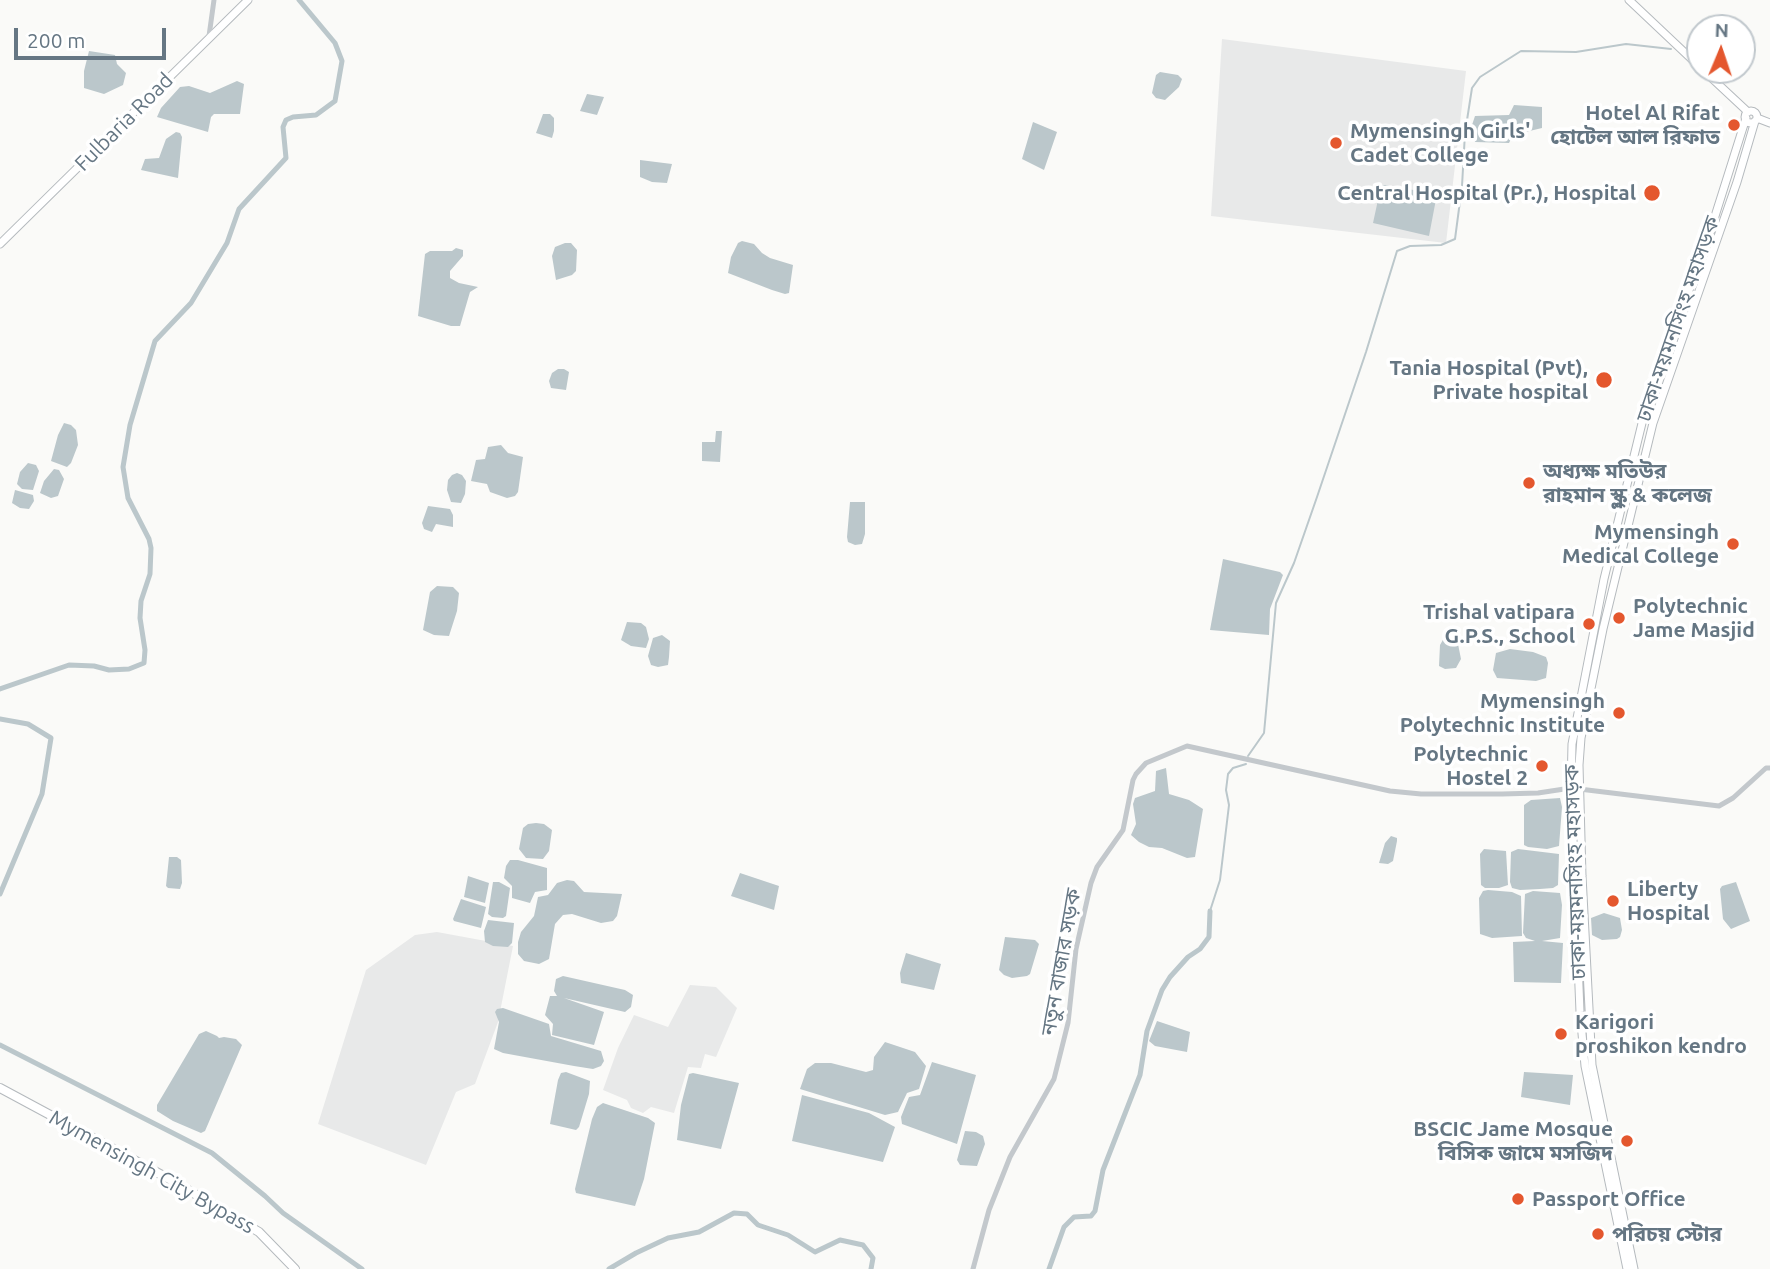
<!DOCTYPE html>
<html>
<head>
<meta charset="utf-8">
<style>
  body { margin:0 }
  #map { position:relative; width:1770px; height:1269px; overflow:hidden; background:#fafaf8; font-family:Ubuntu,sans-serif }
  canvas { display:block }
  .north { position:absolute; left:1686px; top:14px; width:70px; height:70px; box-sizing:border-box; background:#fff; border:2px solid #c1c8cd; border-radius:50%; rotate:2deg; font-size:19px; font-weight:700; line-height:28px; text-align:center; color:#657683 }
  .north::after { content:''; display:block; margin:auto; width:24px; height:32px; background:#e4572e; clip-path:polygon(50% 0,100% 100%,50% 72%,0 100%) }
  .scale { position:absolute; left:14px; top:28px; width:152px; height:32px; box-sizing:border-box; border:4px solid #657683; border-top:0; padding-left:9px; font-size:21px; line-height:24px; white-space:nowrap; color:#657683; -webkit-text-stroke:5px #fff; paint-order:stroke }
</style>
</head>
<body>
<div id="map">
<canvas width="1770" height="1269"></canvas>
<div class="north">N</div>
<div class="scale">200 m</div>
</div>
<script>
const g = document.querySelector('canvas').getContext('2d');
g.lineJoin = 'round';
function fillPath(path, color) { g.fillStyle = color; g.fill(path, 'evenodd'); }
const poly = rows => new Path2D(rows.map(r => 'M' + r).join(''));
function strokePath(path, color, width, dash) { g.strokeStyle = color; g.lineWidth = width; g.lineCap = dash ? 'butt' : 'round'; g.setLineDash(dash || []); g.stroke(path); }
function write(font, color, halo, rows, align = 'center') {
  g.font = font + ' Ubuntu,"Noto Sans Bengali",sans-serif'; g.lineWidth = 7; g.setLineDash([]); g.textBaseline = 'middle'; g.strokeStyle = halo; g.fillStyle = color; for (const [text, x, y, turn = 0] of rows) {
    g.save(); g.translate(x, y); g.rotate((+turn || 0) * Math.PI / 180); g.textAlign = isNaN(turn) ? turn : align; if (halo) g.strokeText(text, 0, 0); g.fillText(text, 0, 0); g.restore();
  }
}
const built = poly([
  [1222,39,1466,71,1446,243,1211,216],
  [437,932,513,946,498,1022,475,1084,456,1092,426,1165,318,1124,366,970,415,935],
  [690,985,716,987,737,1008,716,1057,705,1054,701,1068,688,1067,674,1113,651,1107,643,1113,631,1108,627,1100,603,1090,618,1048,634,1015,668,1027]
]);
const water = poly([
  [89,51,115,55,117,64,126,73,123,85,104,94,84,88,84,71],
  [1160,72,1178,75,1182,79,1179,87,1165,100,1156,98,1152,93,1156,75],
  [237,81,244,84,240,114,214,114,211,117,208,132,157,117,161,108,180,87,189,86,210,93],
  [587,94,604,97,597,115,580,111],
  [1514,105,1542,107,1542,128,1513,135,1509,143,1475,142,1472,125,1475,116,1509,115],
  [543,114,550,114,554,118,554,131,552,138,536,133],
  [1033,122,1057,132,1044,170,1022,159],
  [176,132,180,133,182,137,178,178,141,170,145,159,159,158,166,139],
  [640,160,672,164,667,183,652,182,640,177],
  [1384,185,1437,194,1429,236,1373,223,1381,186],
  [742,241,754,244,762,253,770,258,793,265,789,293,785,294,772,290,728,273,731,257,738,243],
  [565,243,571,243,577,250,576,271,572,275,556,280,552,256,555,247],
  [456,248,463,250,463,256,450,271,450,278,459,283,478,287,470,292,460,326,451,326,418,316,425,254,430,251,452,251],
  [564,369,569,372,566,390,551,388,549,381,552,373,558,369],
  [64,423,71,425,76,430,78,445,71,463,67,467,51,461,58,435],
  [716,431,722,431,720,462,702,461,702,442,715,442],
  [501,445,508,453,523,457,518,492,515,496,507,498,490,492,487,484,471,481,476,460,485,459,488,447],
  [28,463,36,465,39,471,33,490,22,489,17,484,20,472],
  [54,469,59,470,64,479,58,496,51,498,40,493,44,481],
  [457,473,462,475,466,481,465,494,461,503,451,502,447,490,448,480,452,475],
  [15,490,33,495,34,501,29,509,20,508,12,503],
  [850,502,865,502,865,534,862,544,855,545,848,542,847,537],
  [428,506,450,509,453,515,453,527,436,524,432,532,424,529,422,523],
  [1223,559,1280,572,1283,575,1270,609,1269,635,1210,630],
  [437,586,453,587,459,593,457,611,449,636,434,635,423,630,430,592],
  [627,622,641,623,646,627,649,639,646,648,631,646,621,640],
  [662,635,670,641,669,657,668,665,658,667,651,665,648,656,653,638],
  [1444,638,1455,639,1458,644,1461,659,1456,668,1445,669,1439,666,1440,645],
  [1510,649,1533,652,1546,657,1548,663,1546,678,1536,681,1497,678,1493,670,1496,653],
  [1166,768,1169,794,1189,800,1203,809,1195,857,1187,858,1162,848,1149,847,1139,842,1131,835,1136,824,1133,804,1135,798,1155,791,1156,771],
  [1560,798,1562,807,1559,846,1547,849,1528,847,1524,845,1524,805,1531,800],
  [536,823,544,824,552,830,549,851,543,859,526,858,519,849,523,828,528,824],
  [1391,836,1397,838,1397,841,1393,861,1388,864,1379,863,1385,843],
  [1484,849,1506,851,1508,885,1499,888,1485,888,1481,885,1480,854],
  [1518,849,1559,854,1558,885,1553,888,1540,889,1520,890,1512,888,1510,882,1511,852],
  [169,857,177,857,181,860,182,883,180,889,168,888,166,886],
  [510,860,518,860,547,868,547,890,535,892,530,903,512,898,512,886,504,878,506,866],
  [740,873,779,886,774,910,731,896],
  [468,876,489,883,485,903,464,897],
  [567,880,574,881,584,892,622,894,617,916,613,921,601,923,572,914,563,915,555,924,549,959,539,964,524,961,518,954,518,942,521,932,534,916,538,897,548,895,557,883],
  [493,882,499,882,510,888,506,916,503,918,492,917,488,914],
  [1736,882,1750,921,1731,929,1723,919,1720,889,1722,886],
  [1488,890,1512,892,1521,896,1522,936,1492,938,1480,934,1479,898,1483,891],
  [1533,891,1560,893,1562,905,1560,938,1542,941,1563,943,1561,983,1514,982,1513,942,1535,941,1526,938,1523,933,1525,894],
  [461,899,486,907,481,928,454,921,453,919],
  [1604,913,1620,918,1622,930,1620,937,1617,939,1602,940,1592,935,1591,918],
  [488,920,514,923,512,943,508,947,493,946,485,942,484,931],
  [1005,937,1035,940,1039,944,1030,974,1027,976,1012,978,1004,975,999,970],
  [906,953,941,964,934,990,901,983,900,973],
  [563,976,625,990,633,995,631,1007,625,1012,564,998,604,1012,594,1045,552,1035,553,1024,545,1015,550,996,557,996,554,991,556,979],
  [503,1008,549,1024,551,1036,601,1051,604,1061,601,1066,593,1069,574,1066,503,1053,494,1049,499,1022,495,1012,497,1009],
  [1157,1021,1190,1032,1187,1052,1155,1046,1149,1041],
  [206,1031,217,1036,219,1038,224,1037,236,1039,242,1045,205,1131,201,1133,173,1121,157,1111,157,1105,199,1034],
  [885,1042,915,1052,926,1066,919,1089,907,1093,898,1112,885,1115,800,1089,807,1069,815,1063,831,1063,866,1072,873,1070,874,1057],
  [932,1062,976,1075,957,1144,902,1124,901,1117,909,1097,920,1095],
  [566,1072,590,1081,589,1094,579,1127,576,1130,550,1124,558,1080,561,1073],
  [1524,1072,1573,1075,1570,1105,1521,1097],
  [693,1073,739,1083,721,1149,677,1140,681,1105,689,1074],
  [802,1095,869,1113,895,1127,883,1162,792,1141],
  [603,1103,648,1118,655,1123,644,1179,635,1206,576,1193,575,1189,592,1119,597,1107],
  [965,1131,976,1132,983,1136,985,1144,977,1166,960,1165,957,1160]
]);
const stream = poly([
  [1248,756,1264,733,1276,603,1294,563,1317,497,1366,352,1397,251,1410,246,1441,245,1455,239,1462,186,1465,133,1472,88,1480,77,1521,51,1576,52,1626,44,1671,49],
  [1210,911,1220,880,1229,805,1226,790,1228,774,1233,768,1246,764]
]);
const canal = poly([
  [0,689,69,665,94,666,109,670,129,669,144,663,145,650,140,618,141,601,150,574,151,548,149,539,128,498,123,467,130,425,155,341,191,303,227,243,239,209,286,158,283,127,286,120,293,117,316,115,335,101,342,61,335,43,299,0],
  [0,719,28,724,51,738,42,794,0,894],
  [0,1045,212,1153,265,1196,283,1213,362,1269],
  [609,1269,636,1253,668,1238,699,1232,734,1213,747,1214,758,1225,788,1235,815,1252,840,1240,863,1245,873,1258,871,1269],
  [1049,1269,1064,1227,1074,1217,1091,1216,1095,1211,1103,1170,1140,1075,1147,1031,1162,990,1170,977,1188,957,1200,949,1209,937,1210,911]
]);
const minor = poly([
  [209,36,214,0],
  [973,1269,989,1210,1010,1157,1054,1079,1068,1023,1076,949,1091,883,1097,867,1123,830,1133,780,1136,774,1146,763,1187,746,1390,791,1421,794,1502,794,1538,793,1571,788,1719,806,1733,798,1766,768,1770,768]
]);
const major = poly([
  [1629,0,1700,67],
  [1703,70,1748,112],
  '1745 117a6 6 0 1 1 12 0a6 6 0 1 1-12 0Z',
  [1757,118,1770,123],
  [0,244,248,0],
  [1627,1269,1585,1066,1580,1012,1571,788,1572,744,1604,579,1644,415,1710,232,1746,118],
  [1634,1269,1592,1065,1582,876,1579,765,1581,738,1603,629,1653,423,1737,182,1755,121]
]);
const highway = poly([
  [0,1088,173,1181,259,1232,295,1269]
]);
const markers = [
  [1734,125,7,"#e4572e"],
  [1336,143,7,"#e4572e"],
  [1652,193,9,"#e4572e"],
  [1604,380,9,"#e4572e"],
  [1529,483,7,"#e4572e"],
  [1733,544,7,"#e4572e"],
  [1619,618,7,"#e4572e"],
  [1589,624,7,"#e4572e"],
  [1619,713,7,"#e4572e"],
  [1542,766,7,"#e4572e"],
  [1613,901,7,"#e4572e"],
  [1561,1034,7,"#e4572e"],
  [1627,1141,7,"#e4572e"],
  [1518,1199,7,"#e4572e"],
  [1598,1234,7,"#e4572e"]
];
const poiNames = [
  ["Hotel Al Rifat",1720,113],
  ["হোটেল আল রিফাত",1720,137],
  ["Mymensingh Girls'",1350,131,"left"],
  ["Cadet College",1350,155,"left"],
  ["Central Hospital (Pr.), Hospital",1636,193],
  ["Tania Hospital (Pvt),",1588,368],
  ["Private hospital",1588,392],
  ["অধ্যক্ষ মতিউর",1543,471,"left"],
  ["রাহমান স্কুল & কলেজ",1543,495,"left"],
  ["Mymensingh",1719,532],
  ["Medical College",1719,556],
  ["Polytechnic",1633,606,"left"],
  ["Jame Masjid",1633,630,"left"],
  ["Trishal vatipara",1575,612],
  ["G.P.S., School",1575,636],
  ["Mymensingh",1605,701],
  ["Polytechnic Institute",1605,725],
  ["Polytechnic",1528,754],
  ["Hostel 2",1528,778],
  ["Liberty",1627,889,"left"],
  ["Hospital",1627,913,"left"],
  ["Karigori",1575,1022,"left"],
  ["proshikon kendro",1575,1046,"left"],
  ["BSCIC Jame Mosque",1613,1129],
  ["বিসিক জামে মসজিদ",1613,1153],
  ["Passport Office",1532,1199,"left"],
  ["পরিচয় স্টোর",1612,1234,"left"]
];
const streetNames = [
  ["Fulbaria Road",124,122,-45],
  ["ঢাকা-ময়মনসিংহ মহাসড়ক",1678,319,-71],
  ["ঢাকা-ময়মনসিংহ মহাসড়ক",1575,872,-92],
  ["নতুন বাজার সড়ক",1061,962,-80],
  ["Mymensingh City Bypass",152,1172,29]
];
fillPath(built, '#e8e9e9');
fillPath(water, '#bbc7cb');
strokePath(stream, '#bbc7cb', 2);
strokePath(canal, '#bbc7cb', 5);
strokePath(major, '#b5babe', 9);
strokePath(highway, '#b4b9bd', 10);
strokePath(minor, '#c3c8cc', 5);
strokePath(major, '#fff', 7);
strokePath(highway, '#fff', 8);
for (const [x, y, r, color] of markers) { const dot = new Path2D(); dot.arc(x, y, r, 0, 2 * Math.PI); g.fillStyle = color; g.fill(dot); strokePath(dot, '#fff', 2.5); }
write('bold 21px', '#657683', '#fff', poiNames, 'right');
write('21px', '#657683', '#fff', streetNames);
</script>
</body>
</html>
